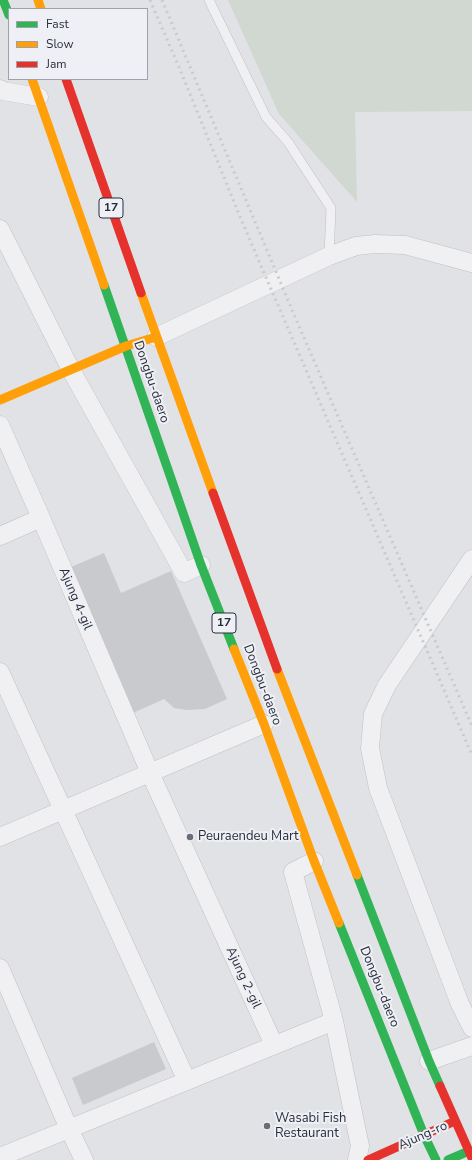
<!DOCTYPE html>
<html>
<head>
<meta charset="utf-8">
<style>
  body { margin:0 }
  #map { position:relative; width:472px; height:1160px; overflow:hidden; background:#e1e2e5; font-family:"Nunito Sans",sans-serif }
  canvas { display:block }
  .legend { position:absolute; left:8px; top:8px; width:140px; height:72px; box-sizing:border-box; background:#eef0f5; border:1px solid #9fa2ab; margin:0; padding:5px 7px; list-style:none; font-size:12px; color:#292e3d }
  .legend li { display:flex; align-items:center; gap:8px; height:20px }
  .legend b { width:20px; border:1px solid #9fa2ab }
</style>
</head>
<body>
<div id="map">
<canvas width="472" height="1160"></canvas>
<ul class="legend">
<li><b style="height:5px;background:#30b455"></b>Fast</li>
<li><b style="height:5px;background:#ff9f0a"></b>Slow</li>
<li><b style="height:5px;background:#e5322d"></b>Jam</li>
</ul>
</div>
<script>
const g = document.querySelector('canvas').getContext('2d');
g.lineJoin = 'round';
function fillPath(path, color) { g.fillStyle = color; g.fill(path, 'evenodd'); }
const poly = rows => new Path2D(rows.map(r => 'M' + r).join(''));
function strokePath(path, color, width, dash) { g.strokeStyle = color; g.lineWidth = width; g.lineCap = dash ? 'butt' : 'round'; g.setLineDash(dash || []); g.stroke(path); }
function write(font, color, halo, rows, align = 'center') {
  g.font = font + ' "Nunito Sans",sans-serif'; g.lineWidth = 4; g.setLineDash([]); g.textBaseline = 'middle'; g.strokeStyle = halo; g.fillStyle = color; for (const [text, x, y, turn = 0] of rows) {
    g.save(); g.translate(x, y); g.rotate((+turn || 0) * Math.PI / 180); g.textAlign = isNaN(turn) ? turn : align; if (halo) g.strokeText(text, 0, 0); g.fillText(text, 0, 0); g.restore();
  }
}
const green = poly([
  [228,0,472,0,472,111,355,112,357,202,279,114]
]);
const building = poly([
  [104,553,121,593,171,571,227,699,205,709,186,710,174,708,164,699,133,713,71,567],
  [154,1042,166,1069,83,1105,72,1078]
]);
const lane = poly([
  [209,0,266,117,288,142,331,208,329,256]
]);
const street = poly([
  [0,89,3,91,39,97],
  [0,229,71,370,184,573,201,565],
  [156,337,329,256,356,246,375,244,405,245,472,263],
  [0,425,41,518,150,773,274,1045],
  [0,536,41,518],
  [472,559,387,685,373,714,370,748,378,788,460,1004,472,1028],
  [0,672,187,1081],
  [0,837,264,724],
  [314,861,293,872,334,1021,360,1146,357,1160],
  [0,968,69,1129,84,1160],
  [429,1061,472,1046],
  [0,1157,334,1021]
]);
const fast = poly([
  [3,0,9,15],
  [104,285,201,565,234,649],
  [357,875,429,1061,440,1086],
  [339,923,424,1135,436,1160],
  [448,1160,469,1151]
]);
const slow = poly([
  [38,0,41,9],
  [32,79,104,285],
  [141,293,213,493],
  [0,400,126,346,156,337],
  [234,649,264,724,314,861,339,923],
  [277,669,357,875]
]);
const jam = poly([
  [66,79,141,293],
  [213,493,277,669],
  [440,1086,472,1158],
  [368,1160,455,1121]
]);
const rail = poly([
  [150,0,179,67,243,224,472,755],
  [162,0,295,317,472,726]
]);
const markers = [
  [190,837,4,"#696d78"],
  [267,1126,4,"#696d78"]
];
const shields = [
  [111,208,24],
  [224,623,24]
];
const shieldNames = [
  ["17",111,208],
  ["17",224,623]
];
const streetNames = [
  ["Dongbu-daero",151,382,71],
  ["Ajung 4-gil",75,599,67],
  ["Dongbu-daero",262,685,69],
  ["Ajung 2-gil",243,978,65],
  ["Dongbu-daero",379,987,68],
  ["Ajung-ro",423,1136,-24]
];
const poiNames = [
  ["Peuraendeu Mart",198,837],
  ["Wasabi Fish",275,1119],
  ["Restaurant",275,1134]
];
fillPath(green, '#d0d8d1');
fillPath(building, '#c9cacd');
strokePath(lane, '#bfc0c3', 10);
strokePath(street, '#bfc0c3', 19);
strokePath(lane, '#f0f0f2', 9);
strokePath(street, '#f0f0f2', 18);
strokePath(fast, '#30b455', 9);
strokePath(slow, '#ff9f0a', 9);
strokePath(jam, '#e5322d', 9);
strokePath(rail, '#c9cacd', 3, [2, 4]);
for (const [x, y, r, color] of markers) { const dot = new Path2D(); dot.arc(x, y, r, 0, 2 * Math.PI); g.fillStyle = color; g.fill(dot); strokePath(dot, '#eef0f5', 1.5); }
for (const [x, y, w] of shields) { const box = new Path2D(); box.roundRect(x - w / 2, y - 10, w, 20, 3); g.fillStyle = '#eef0f5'; g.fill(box); strokePath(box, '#292e3d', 1); }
write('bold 12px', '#292e3d', null, shieldNames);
write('13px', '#292e3d', '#eef0f5', streetNames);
write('13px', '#292e3d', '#eef0f5', poiNames, 'left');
</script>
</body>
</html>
